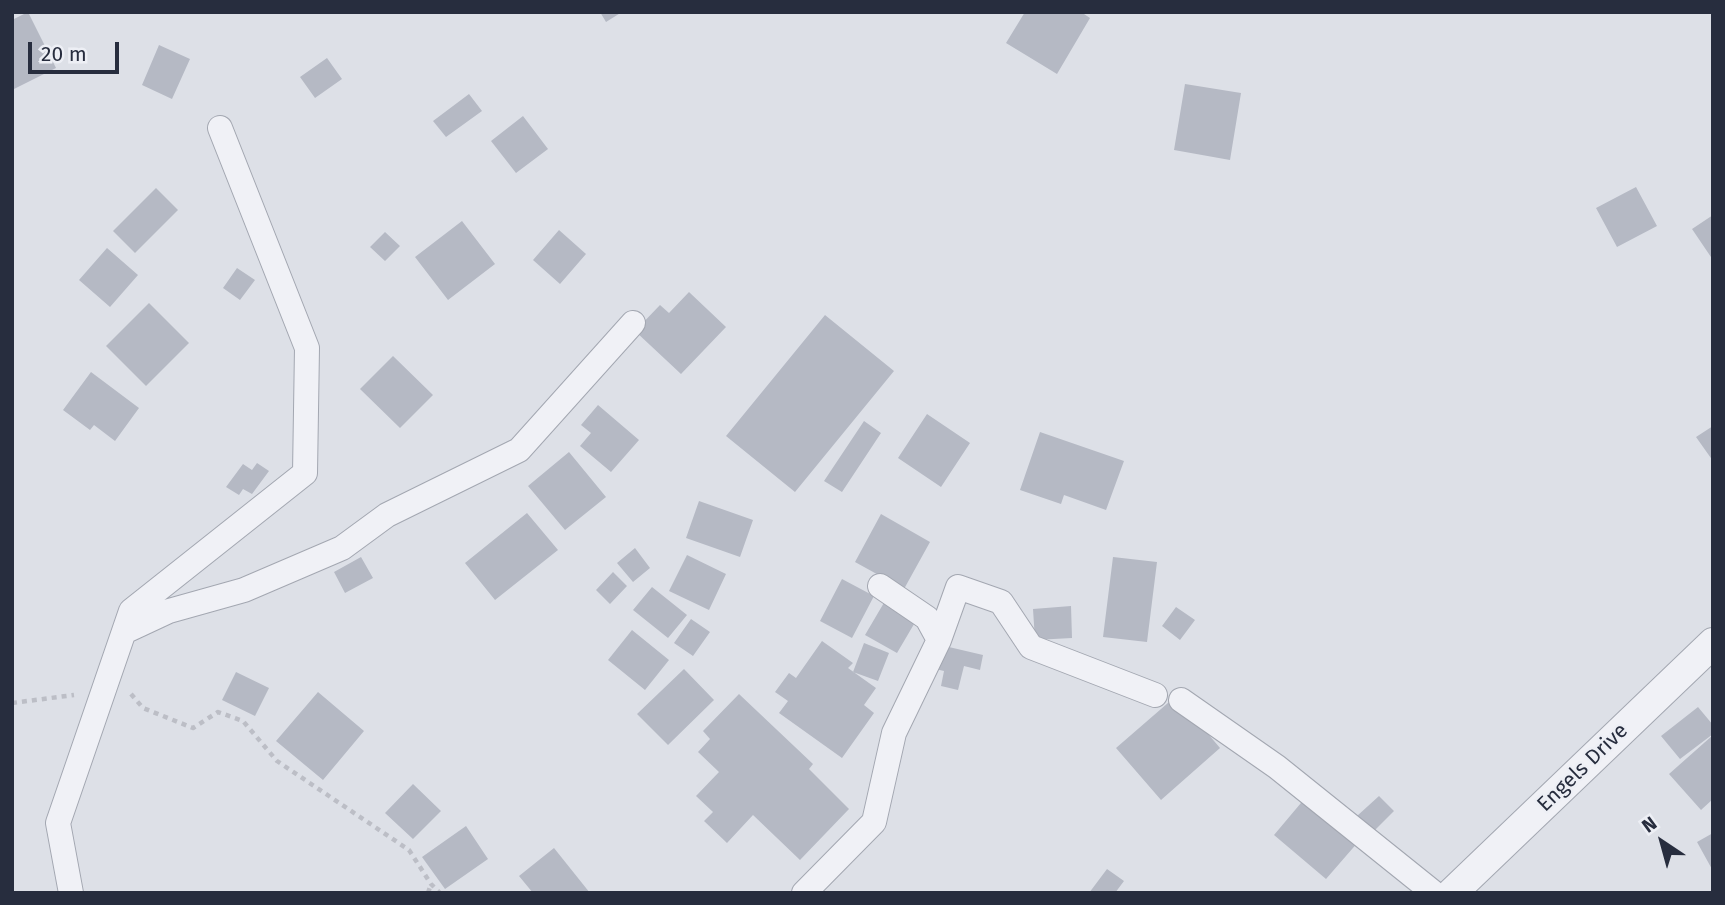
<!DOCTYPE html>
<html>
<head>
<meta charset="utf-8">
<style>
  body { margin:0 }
  #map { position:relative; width:1725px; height:905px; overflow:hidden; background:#dde0e7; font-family:"Fira Sans",sans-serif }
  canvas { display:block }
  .frame { position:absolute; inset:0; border:14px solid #272d3e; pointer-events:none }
  .north { position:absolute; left:1627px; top:807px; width:70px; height:70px; -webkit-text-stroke:5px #edeff5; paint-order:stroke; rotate:324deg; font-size:19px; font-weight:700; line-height:28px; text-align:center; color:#272d3e }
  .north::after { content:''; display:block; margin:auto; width:24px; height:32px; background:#272d3e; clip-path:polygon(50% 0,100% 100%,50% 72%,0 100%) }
  .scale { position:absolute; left:28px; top:42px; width:91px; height:32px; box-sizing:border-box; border:4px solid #272d3e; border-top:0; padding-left:9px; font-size:21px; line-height:24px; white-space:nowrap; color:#272d3e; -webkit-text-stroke:5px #edeff5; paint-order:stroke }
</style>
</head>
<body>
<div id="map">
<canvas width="1725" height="905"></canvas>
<div class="frame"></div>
<div class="north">N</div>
<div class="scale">20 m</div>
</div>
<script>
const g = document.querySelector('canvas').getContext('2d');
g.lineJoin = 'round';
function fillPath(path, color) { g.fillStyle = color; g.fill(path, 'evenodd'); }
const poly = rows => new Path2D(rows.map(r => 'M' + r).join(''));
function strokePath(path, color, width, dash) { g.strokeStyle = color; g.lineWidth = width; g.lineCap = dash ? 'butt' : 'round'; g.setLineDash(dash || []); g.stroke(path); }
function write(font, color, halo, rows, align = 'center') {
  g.font = font + ' "Fira Sans",sans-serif'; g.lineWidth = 5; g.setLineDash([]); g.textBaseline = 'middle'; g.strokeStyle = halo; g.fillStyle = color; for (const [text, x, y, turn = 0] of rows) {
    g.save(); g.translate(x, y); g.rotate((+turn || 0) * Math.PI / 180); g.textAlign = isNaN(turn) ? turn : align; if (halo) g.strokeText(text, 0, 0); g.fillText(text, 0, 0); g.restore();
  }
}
const building = poly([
  [28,12,56,68,12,90,12,20],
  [600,12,622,12,606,22],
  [1025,12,1081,12,1090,18,1057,74,1006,43],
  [159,45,190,59,172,99,142,85],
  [327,58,342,79,315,98,300,77],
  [1185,84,1241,93,1230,160,1174,150],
  [469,94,482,111,446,137,433,121],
  [523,116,548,149,516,173,491,141],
  [1636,187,1657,226,1617,247,1596,208],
  [156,188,178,210,135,253,113,231],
  [1713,215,1713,260,1692,229],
  [462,221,495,264,448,300,415,257],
  [559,230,586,254,560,284,533,260],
  [385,232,400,246,385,261,370,247],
  [107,248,138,275,110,307,79,280],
  [237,268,255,280,240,300,223,288],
  [689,292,726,327,681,374,635,331,660,305,669,313],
  [149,303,189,343,146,386,106,346],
  [825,315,894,371,795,492,726,436],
  [393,356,433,395,400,428,360,389],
  [91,372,139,408,115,441,94,425,90,430,63,410],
  [598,405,639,440,611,472,580,446,591,433,581,425],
  [927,414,970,443,941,487,898,458],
  [864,421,881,433,842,492,824,481],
  [1713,426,1713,461,1696,437],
  [1040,432,1124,461,1106,510,1064,495,1061,504,1020,490],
  [569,452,606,497,565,530,528,486],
  [257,463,269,471,252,494,243,489,239,495,226,487,243,464,252,470],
  [699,501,753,520,740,557,686,538],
  [527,513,558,550,495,600,465,563],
  [881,514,930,542,904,589,855,562],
  [635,548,650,568,633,582,617,563],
  [687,555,726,574,709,610,669,591],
  [361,557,373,578,345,593,334,572],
  [1113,557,1157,562,1147,642,1103,637],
  [613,572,627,586,610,604,596,590],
  [842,579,874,596,852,638,820,621],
  [652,587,687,615,668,638,633,610],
  [885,601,917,619,897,653,865,635],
  [1071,606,1072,638,1035,640,1033,609],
  [1176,607,1195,620,1180,640,1162,626],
  [691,619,710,632,693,656,674,643],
  [632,630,669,660,645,690,608,660],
  [822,641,853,663,848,668,876,688,864,705,874,713,842,758,779,713,788,701,775,692,789,673,796,678],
  [864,643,889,653,878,681,853,672],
  [936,644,983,655,980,670,964,666,958,690,941,686,944,671,931,668],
  [684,669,714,700,668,745,637,714],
  [236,672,269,688,255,716,222,700],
  [318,692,364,731,323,780,276,741],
  [739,694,813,764,809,769,849,809,800,860,753,815,727,843,704,821,713,812,696,796,719,772,698,752,710,739,703,731],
  [1176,696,1220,748,1161,800,1116,748],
  [1698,707,1713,725,1713,734,1680,759,1661,736],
  [1713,735,1713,799,1701,810,1669,774],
  [413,784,441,811,413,839,385,813],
  [1379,796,1394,811,1373,832,1357,816],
  [1306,797,1359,841,1326,879,1274,835],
  [466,826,488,859,445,889,422,857],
  [1713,833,1713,871,1697,842],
  [554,848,590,893,533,893,519,876],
  [1107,869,1124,881,1115,893,1089,893]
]);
const path = poly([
  [131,694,143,708,193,728,218,712,243,721,277,761,409,850,431,884,440,893],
  [12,703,74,695],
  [428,893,431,884]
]);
const minor = poly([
  [880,586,927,618,939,640],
  [124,632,169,611,244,590,342,548,387,515,519,450,633,323],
  [1181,700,1277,767,1434,893],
  [71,893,58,823,131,611,305,473,307,348,220,128],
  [804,893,874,822,894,733,939,640,958,587,1001,602,1031,647,1155,695]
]);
const tertiary = poly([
  [1452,893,1713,643]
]);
const streetNames = [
  ["Engels Drive",1583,768,-44]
];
fillPath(building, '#b5b9c4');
strokePath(minor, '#a3a7b1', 26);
strokePath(tertiary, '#a3a7b1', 32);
strokePath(path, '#bcbec6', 4.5, [5, 5]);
strokePath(minor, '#f0f1f6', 24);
strokePath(tertiary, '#f0f1f6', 30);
write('21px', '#272d3e', '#edeff5', streetNames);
</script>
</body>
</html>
